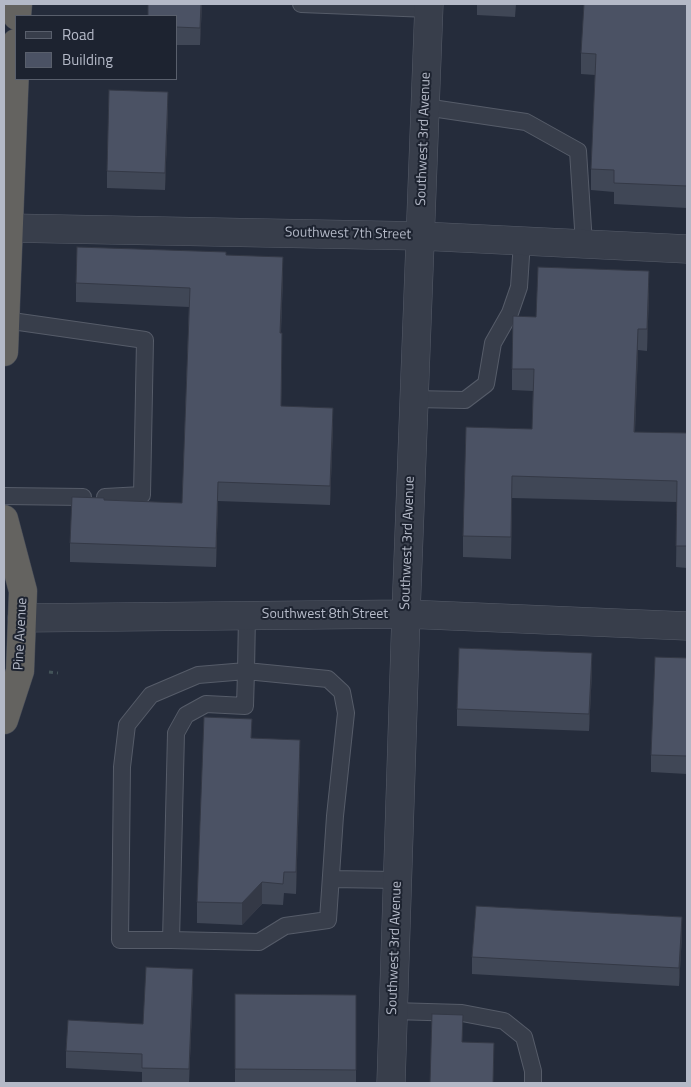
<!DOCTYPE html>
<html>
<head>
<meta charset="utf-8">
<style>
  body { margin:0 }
  #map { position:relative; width:691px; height:1087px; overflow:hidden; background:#252c3b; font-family:"Titillium Web",sans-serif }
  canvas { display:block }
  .frame { position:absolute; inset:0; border:5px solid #b4b9c7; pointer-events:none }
  .legend { position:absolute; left:15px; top:15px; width:162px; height:65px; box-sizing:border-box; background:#1d2330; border:1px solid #595f6c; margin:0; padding:6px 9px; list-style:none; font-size:15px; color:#b4b9c7 }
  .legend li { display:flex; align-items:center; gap:10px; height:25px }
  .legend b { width:25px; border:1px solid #595f6c }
</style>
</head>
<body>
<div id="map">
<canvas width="691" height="1087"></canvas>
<div class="frame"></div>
<ul class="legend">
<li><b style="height:6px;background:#383e4b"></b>Road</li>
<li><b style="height:14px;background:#4b5264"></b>Building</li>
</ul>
</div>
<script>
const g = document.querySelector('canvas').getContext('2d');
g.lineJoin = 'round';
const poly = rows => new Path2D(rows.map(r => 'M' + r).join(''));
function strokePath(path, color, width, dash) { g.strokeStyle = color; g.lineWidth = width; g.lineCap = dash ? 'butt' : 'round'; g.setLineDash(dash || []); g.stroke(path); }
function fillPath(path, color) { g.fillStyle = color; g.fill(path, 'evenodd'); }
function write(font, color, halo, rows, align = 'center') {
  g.font = font + ' "Titillium Web",sans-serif'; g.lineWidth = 4; g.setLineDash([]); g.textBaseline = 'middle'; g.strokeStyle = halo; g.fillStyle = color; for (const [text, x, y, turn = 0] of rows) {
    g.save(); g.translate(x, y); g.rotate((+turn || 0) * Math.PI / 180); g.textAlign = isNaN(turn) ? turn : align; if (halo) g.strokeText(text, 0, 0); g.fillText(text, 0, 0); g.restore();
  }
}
const path = poly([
  [49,672,58,673]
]);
const service = poly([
  [301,4,429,9],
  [425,107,526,122,578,151,584,244],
  [5,320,145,340,142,495,105,497],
  [414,399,465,400,486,384,493,343,510,313,519,287,522,241],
  [4,496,83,497],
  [331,879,397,880],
  [171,940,120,940,122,767,127,725,151,695,198,675,246,671,328,679,342,692,346,713,335,816,328,920,285,926,259,942,171,940,176,733,186,715,206,704,245,706,246,671,247,615],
  [393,1011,462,1013,504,1021,524,1037,533,1071,533,1083]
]);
const minor = poly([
  [9,228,421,236,687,249],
  [22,618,406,614,687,626],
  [391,1083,406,614,429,4]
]);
const trunk = poly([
  [17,16,18,4],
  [4,352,16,43],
  [4,519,23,591,20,671,4,720]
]);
const wall = poly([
  [202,4,200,45,176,45,176,16],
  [477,4,516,4,515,17,477,15],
  [687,4,687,208,614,204,614,192,591,190,591,169,595,75,581,74,581,53],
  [168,109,165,190,107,188,107,171],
  [226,255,283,276,281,333,282,352,281,406,333,427,330,505,218,501,216,567,70,562,70,543,104,500,182,503,189,307,76,302,76,283],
  [649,293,647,351,638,350,635,432,687,433,687,568,676,567,677,502,512,498,511,559,463,557,463,536,532,429,533,391,512,390,512,369,536,317],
  [687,658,687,774,651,772,651,755],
  [592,671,589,731,457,726,457,709],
  [252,738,300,762,296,894,284,893,283,905,262,904,242,925,197,923,197,902],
  [682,935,679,986,472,974,472,957],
  [193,986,189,1083,142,1083,142,1072,66,1068,66,1051,143,1024],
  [235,994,356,995,356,1083,235,1083]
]);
const shadedWall = poly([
  [201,4,202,4,200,45,200,28],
  [168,92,168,109,165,190,165,173],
  [283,257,283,276,280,351,280,333],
  [649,271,649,293,647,351,647,329],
  [638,329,638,350,634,453,634,432],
  [333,408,333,427,330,505,330,486],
  [512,476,512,498,511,559,511,537],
  [218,482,218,501,216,567,216,548],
  [592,653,592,671,589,731,589,714],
  [300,740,300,762,296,894,296,872],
  [262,882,262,904,242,925,242,903],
  [682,917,682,935,679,986,679,968],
  [193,969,193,986,189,1083,189,1069]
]);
const building = poly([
  [148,4,201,4,200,28,176,27,176,16,148,16,148,4],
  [584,4,687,4,687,186,614,183,614,170,591,169,596,54,581,53,584,4],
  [109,90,168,92,165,173,107,171,109,90],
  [77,247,226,252,226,255,283,257,280,333,282,333,281,406,333,408,330,486,218,482,216,548,70,543,72,497,104,498,104,500,182,503,190,288,76,283,77,247],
  [538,267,649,271,647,329,638,329,634,432,687,433,687,546,676,546,677,481,512,476,511,537,463,536,466,427,532,429,534,369,512,369,513,316,536,317,538,267],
  [459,648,592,653,589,714,457,709,459,648],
  [655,657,687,658,687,756,651,755,655,657],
  [204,717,252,719,251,738,300,740,296,872,284,872,283,884,262,882,242,903,197,902,204,717],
  [476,906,682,917,679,968,472,957,476,906],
  [146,967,193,969,189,1069,142,1068,142,1054,66,1051,68,1020,143,1024,146,967],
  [235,994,356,995,356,1070,235,1069,235,994],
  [432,1014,463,1015,462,1042,494,1043,493,1083,430,1083,432,1014]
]);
const streetNames = [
  ["Southwest 3rd Avenue",424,139,-88],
  ["Southwest 7th Street",348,234,1],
  ["Southwest 3rd Avenue",408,543,-88],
  ["Southwest 8th Street",325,615],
  ["Pine Avenue",21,634,-87],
  ["Southwest 3rd Avenue",395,948,-88]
];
strokePath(service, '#565c69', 18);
strokePath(minor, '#565c69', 29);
strokePath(trunk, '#434956', 29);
strokePath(path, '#445459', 3, [4, 4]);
strokePath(service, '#383e4b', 16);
strokePath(minor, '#383e4b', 28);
strokePath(trunk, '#646360', 28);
fillPath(wall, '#404756');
fillPath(shadedWall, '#343946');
fillPath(building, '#4b5264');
strokePath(building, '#343946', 1);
write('14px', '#b4b9c7', '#1d2330', streetNames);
</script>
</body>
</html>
